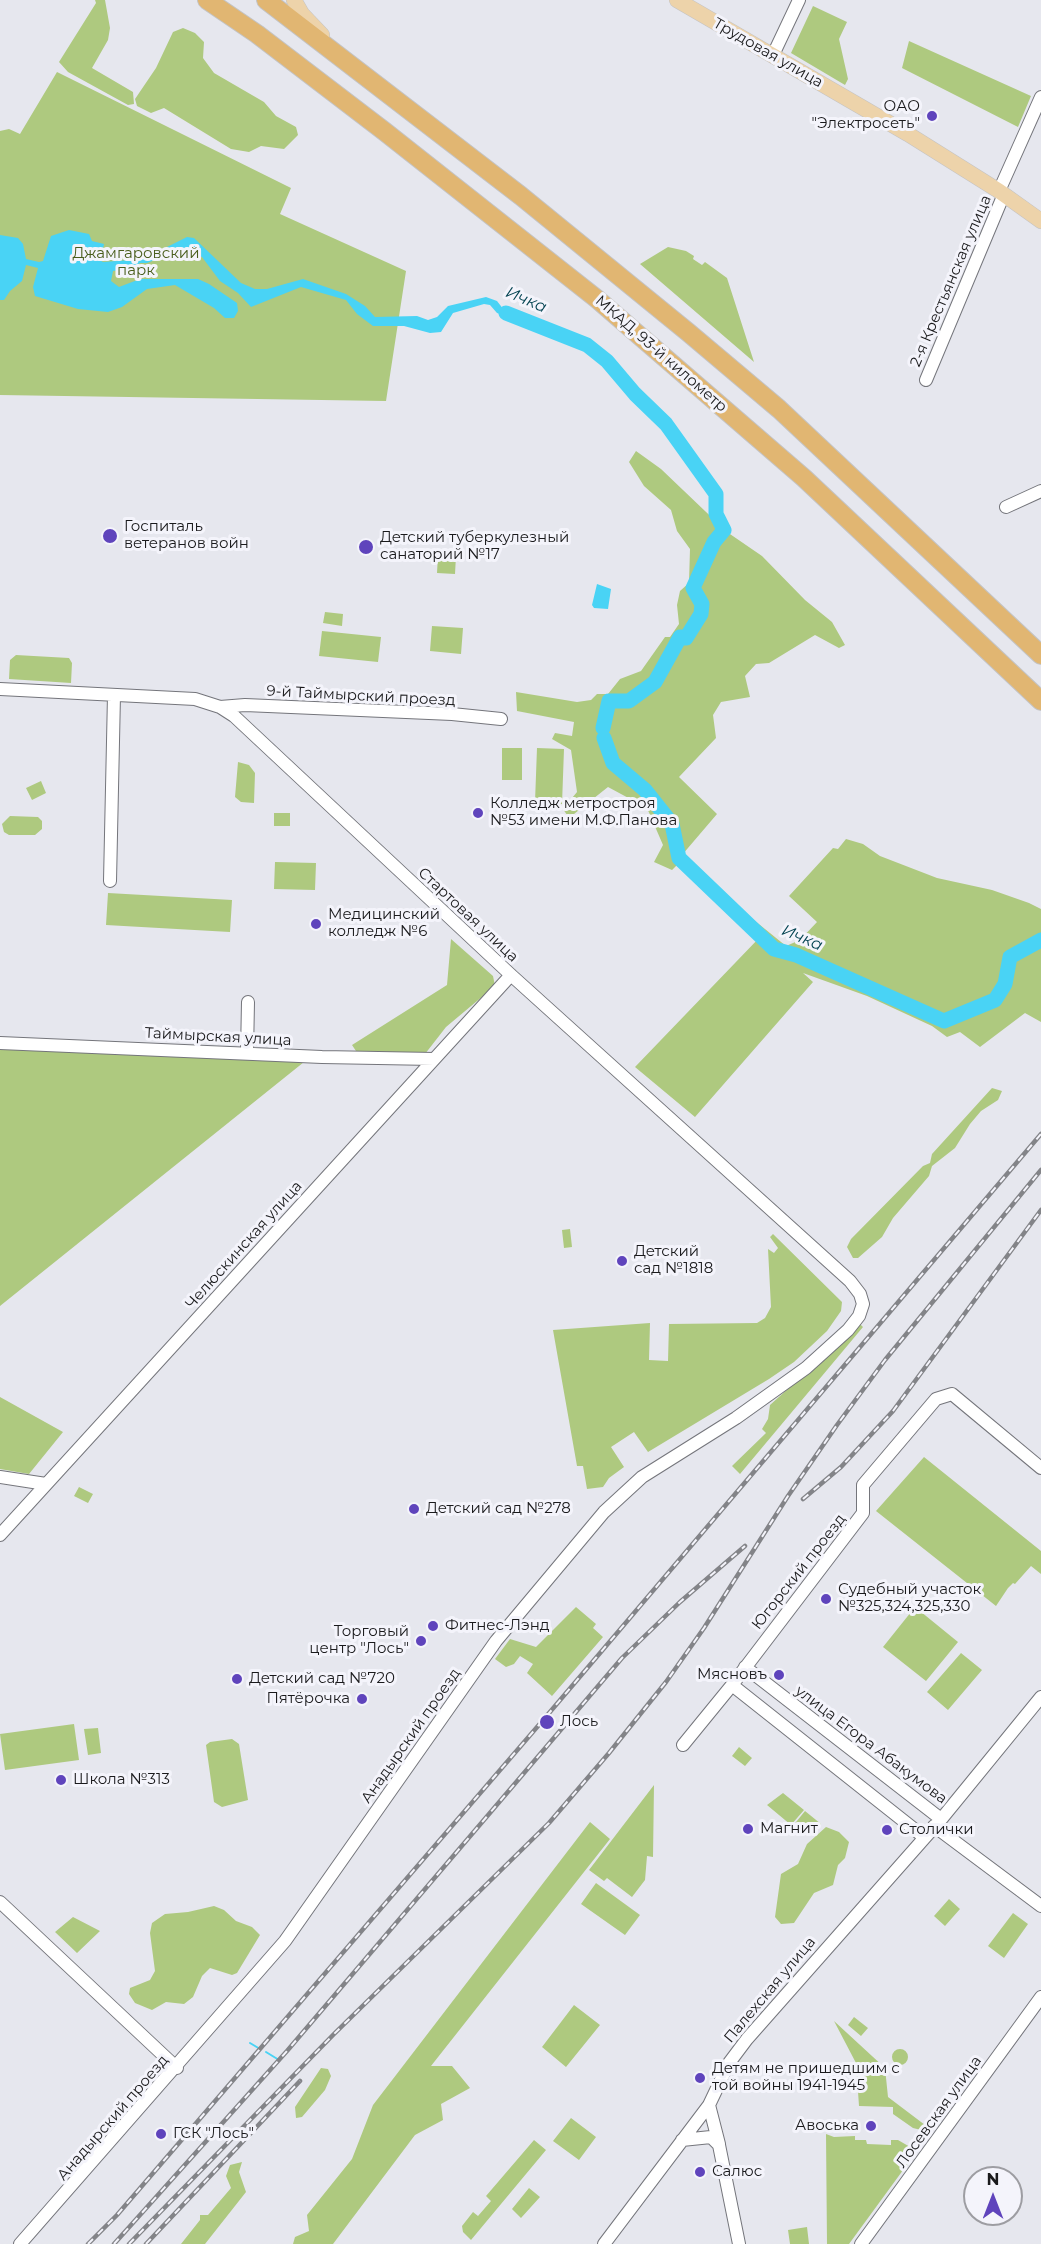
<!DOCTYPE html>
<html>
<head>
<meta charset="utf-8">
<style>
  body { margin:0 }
  #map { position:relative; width:1041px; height:2244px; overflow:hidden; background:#e6e7ee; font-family:Montserrat,sans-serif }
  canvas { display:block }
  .north { position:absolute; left:963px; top:2166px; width:60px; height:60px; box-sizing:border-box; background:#f4f4fb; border:2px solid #9d9da2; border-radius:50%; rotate:0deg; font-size:16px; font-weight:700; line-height:24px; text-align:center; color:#1a1a1c }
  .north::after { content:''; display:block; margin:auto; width:21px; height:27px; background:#5f44bc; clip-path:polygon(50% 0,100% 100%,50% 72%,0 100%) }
</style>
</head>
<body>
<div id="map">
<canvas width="1041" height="2244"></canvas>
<div class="north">N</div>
</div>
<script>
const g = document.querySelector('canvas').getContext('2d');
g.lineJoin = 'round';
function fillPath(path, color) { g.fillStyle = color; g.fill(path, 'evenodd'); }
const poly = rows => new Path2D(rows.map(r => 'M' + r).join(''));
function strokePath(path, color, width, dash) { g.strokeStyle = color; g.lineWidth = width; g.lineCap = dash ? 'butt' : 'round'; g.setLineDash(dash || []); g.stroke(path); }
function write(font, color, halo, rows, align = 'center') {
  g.font = font + ' Montserrat,sans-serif'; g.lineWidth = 6; g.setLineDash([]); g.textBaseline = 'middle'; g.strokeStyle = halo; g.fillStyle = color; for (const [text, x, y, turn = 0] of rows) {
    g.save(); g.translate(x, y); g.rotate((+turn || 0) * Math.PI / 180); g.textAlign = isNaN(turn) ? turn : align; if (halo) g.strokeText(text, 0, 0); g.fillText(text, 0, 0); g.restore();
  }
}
const green = poly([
  [95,0,105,0,110,28,108,40,92,68,133,92,134,104,128,105,68,72,59,62,96,3],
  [813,6,847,22,839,39,848,79,845,85,791,53],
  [183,28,195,33,204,42,203,58,214,73,264,102,276,116,296,127,298,135,284,149,261,146,249,152,231,149,164,108,151,113,137,106,135,99,156,68,173,32],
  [909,41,1031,96,1018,127,902,68],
  [57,72,291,188,280,214,406,271,386,401,0,395,0,131,9,129,20,134],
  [668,247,686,251,694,256,693,259,702,265,705,262,727,278,754,362,640,264],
  [636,451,661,469,727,532,762,556,805,600,832,622,845,645,839,648,815,635,769,663,756,664,745,676,750,697,721,702,713,715,716,738,679,777,717,814,682,855,744,912,786,946,800,940,817,922,789,896,833,848,838,849,846,839,863,844,880,856,937,878,992,890,1029,903,1041,909,1041,1022,1025,1013,980,1047,960,1032,947,1037,932,1026,867,996,803,973,813,982,695,1117,635,1067,760,937,681,861,672,870,654,862,663,845,647,808,608,787,569,818,563,809,577,792,571,750,552,739,555,733,572,736,574,722,517,711,516,692,577,702,591,700,597,694,608,694,620,679,641,671,665,637,670,637,679,624,677,605,680,591,689,583,690,549,677,531,671,510,644,486,629,462],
  [438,555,456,556,455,574,437,573],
  [325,612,343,614,342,626,323,623],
  [432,626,463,628,461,654,430,651],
  [322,631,381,637,378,662,319,656],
  [16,655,69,658,72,663,71,683,9,679,10,660],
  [502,748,522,748,522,780,502,780],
  [537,748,564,749,562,804,535,802],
  [238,762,249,765,255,773,254,803,241,802,235,797],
  [41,781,46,793,32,800,26,788],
  [274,813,290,813,290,826,274,826],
  [10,816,38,817,42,821,42,829,35,835,9,835,4,832,2,824],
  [275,862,316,863,315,890,274,889],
  [108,893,232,900,230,932,106,925],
  [451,939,493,976,495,986,446,1027,425,1054,356,1051,352,1045,447,985],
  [0,1049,304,1062,0,1306],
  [992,1088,1002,1091,998,1100,981,1111,970,1124,955,1148,932,1166,929,1176,893,1218,882,1237,858,1258,853,1258,847,1247,851,1239,923,1166,930,1163,932,1154],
  [570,1229,572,1247,564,1248,562,1230],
  [773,1234,842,1302,841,1311,827,1331,794,1362,769,1379,648,1452,634,1432,611,1447,624,1467,609,1478,603,1487,587,1489,583,1466,577,1466,553,1330,650,1323,649,1360,668,1361,669,1324,757,1323,765,1318,771,1307,768,1249,774,1253,778,1248,770,1237],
  [860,1324,863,1327,740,1474,732,1466,766,1433,762,1429,768,1419,770,1405],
  [0,1397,63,1432,29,1474,0,1469],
  [924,1457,1041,1551,1041,1574,1031,1566,1015,1584,1013,1583,1008,1588,996,1606,876,1511],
  [79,1487,93,1494,88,1503,74,1496],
  [576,1607,596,1624,593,1628,603,1637,552,1696,527,1673,533,1664,520,1656,514,1664,506,1667,495,1659,510,1639,536,1647],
  [915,1607,958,1642,926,1681,883,1647],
  [961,1653,982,1670,948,1710,927,1692],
  [74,1724,79,1760,5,1770,0,1734],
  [98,1728,101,1753,88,1755,84,1729],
  [232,1739,239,1744,248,1800,222,1807,214,1802,206,1745,210,1742],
  [739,1747,752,1758,745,1766,732,1756],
  [654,1785,653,1857,647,1856,645,1880,632,1897,607,1878,604,1881,589,1870],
  [783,1793,804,1810,791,1825,767,1805],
  [805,1811,821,1824,810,1835,803,1835,792,1827],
  [590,1822,610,1839,431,2066,452,2066,470,2088,441,2104,443,2120,415,2135,333,2244,293,2244,295,2237,309,2231,307,2215,352,2159,373,2105],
  [826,1827,839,1832,849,1842,845,1858,838,1865,833,1885,814,1893,794,1923,781,1924,775,1917,781,1874,798,1864,807,1844],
  [596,1883,640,1915,625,1935,581,1904],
  [949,1899,960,1909,945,1926,934,1916],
  [214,1906,224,1910,236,1921,252,1927,260,1935,237,1973,232,1975,210,1968,202,1976,193,1997,184,2004,166,2002,152,2010,135,2003,129,1994,130,1988,150,1980,155,1971,150,1933,152,1923,165,1914,188,1912],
  [1013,1913,1028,1924,1004,1958,988,1946],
  [73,1917,100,1931,77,1953,55,1932],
  [574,2005,600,2025,566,2067,542,2047],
  [854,2017,868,2028,861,2036,848,2025],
  [834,2021,885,2068,888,2097,925,2125,921,2130,913,2128,893,2114,893,2107,859,2106,856,2063],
  '892 2057a8 8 0 1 1 16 0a8 8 0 1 1-16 0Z',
  [321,2068,328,2069,331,2076,325,2090,302,2117,296,2118,295,2107],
  [571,2118,596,2137,579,2160,553,2141],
  [826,2134,834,2137,855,2136,855,2140,866,2140,867,2144,891,2145,891,2140,898,2140,917,2151,849,2244,827,2244],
  [534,2140,546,2150,471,2240,463,2232,462,2226,473,2212,478,2216,491,2201,486,2196],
  [242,2162,239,2172,246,2192,205,2244,181,2244,200,2220,200,2215,208,2215,231,2188,226,2176,230,2165],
  [529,2188,540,2197,521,2218,512,2209],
  [807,2227,809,2244,790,2244,788,2230]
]);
const water = poly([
  [69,230,89,234,92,241,104,244,102,253,96,258,103,262,130,260,128,252,141,260,187,237,194,238,241,283,255,289,267,289,303,279,346,294,365,306,375,317,417,316,428,320,437,317,448,306,486,297,497,301,504,310,524,319,522,322,497,313,490,305,484,304,453,313,441,332,430,333,404,326,373,326,357,314,346,300,301,287,251,307,238,293,220,281,202,257,190,253,186,248,147,263,140,263,132,268,113,271,111,281,119,287,140,279,198,279,209,284,237,303,238,311,234,318,225,318,214,308,175,285,147,289,122,307,108,312,78,309,35,296,33,287,38,268,26,265,22,281,10,291,4,300,0,300,0,235,18,238,23,244,26,259,39,262,43,261,51,236],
  [597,584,611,589,608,609,594,608,592,605]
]);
const stream = poly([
  [250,2043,260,2049],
  [266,2052,279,2060]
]);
const river = poly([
  [506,313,587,345,607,361,635,394,666,424,716,494,716,514,724,530,714,542,693,588,702,604,701,614,686,638,680,637,655,682,629,701,609,701,603,728],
  [604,738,613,763,645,790,672,824,679,858,774,949,796,955,944,1021,995,1000,1005,984,1010,957,1041,940]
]);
const minor = poly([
  [773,55,799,0],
  [999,191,1041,97],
  [926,380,1004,194],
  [1006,507,1041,491],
  [0,689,195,699,220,707,234,716,511,975,850,1281,860,1294,863,1304,859,1316,848,1330,806,1368,736,1418,642,1477,604,1512,496,1641,285,1941,20,2244],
  [220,707,245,705,452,714,501,719],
  [110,881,114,695],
  [0,1043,322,1057,434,1059],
  [247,1053,248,1002],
  [0,1477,46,1484],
  [0,1535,511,975],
  [745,1667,941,1819],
  [732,1685,924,1837],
  [683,1745,732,1685,863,1513,863,1485,936,1399,952,1394,1041,1468],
  [934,1826,1041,1906],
  [0,1902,177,2068],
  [709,2105,719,2144],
  [682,2140,711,2137,719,2145,739,2244],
  [604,2244,709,2105,729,2063,747,2039,943,1817,1041,1697],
  [861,2244,1041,1997]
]);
const major = poly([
  [294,0,302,14,322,35],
  [677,0,908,134,999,191,1041,221]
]);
const highway = poly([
  [207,0,257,34,384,131,597,299,804,478,1041,701],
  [266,0,521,196,689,333,779,409,1041,655]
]);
const rail = poly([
  [803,1499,841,1467,893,1411,1041,1210],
  [88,2244,117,2215,544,1719,1041,1134],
  [114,2244,287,2051,622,1658,680,1602,745,1546],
  [129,2244,334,2034,549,1823,609,1753,666,1682,704,1628,788,1496,837,1425,885,1360,1041,1170],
  [146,2244,300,2081]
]);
const markers = [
  [932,116,6,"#5f44bc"],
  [110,536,8,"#5f44bc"],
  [366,547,8,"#5f44bc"],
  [478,813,6,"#5f44bc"],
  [316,924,6,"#5f44bc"],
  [622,1261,6,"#5f44bc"],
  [414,1509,6,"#5f44bc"],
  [826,1599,6,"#5f44bc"],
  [433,1626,6,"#5f44bc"],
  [421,1641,6,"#5f44bc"],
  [779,1675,6,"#5f44bc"],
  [237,1679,6,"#5f44bc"],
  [362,1699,6,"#5f44bc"],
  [547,1722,8,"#5f44bc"],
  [61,1780,6,"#5f44bc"],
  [748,1829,6,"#5f44bc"],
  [887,1830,6,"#5f44bc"],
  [700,2078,6,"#5f44bc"],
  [871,2126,6,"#5f44bc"],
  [161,2134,6,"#5f44bc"],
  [700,2172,6,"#5f44bc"]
];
const streetNames = [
  ["Трудовая улица",768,53,30],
  ["2-я Крестьянская улица",951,281,-67],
  ["МКАД, 93-й километр",661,354,41],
  ["9-й Таймырский проезд",361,696,3],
  ["Стартовая улица",468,915,43],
  ["Таймырская улица",218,1037,3],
  ["Челюскинская улица",244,1245,-48],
  ["Югорский проезд",799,1572,-52],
  ["Анадырский проезд",411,1736,-55],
  ["улица Егора Абакумова",871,1745,37],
  ["Палехская улица",770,1990,-50],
  ["Лосевская улица",939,2112,-54],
  ["Анадырский проезд",113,2118,-49]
];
const poiNames = [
  ["ОАО",920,107,"right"],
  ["\"Электросеть\"",920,124,"right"],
  ["Госпиталь",124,527],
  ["ветеранов войн",124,544],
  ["Детский туберкулезный",380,538],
  ["санаторий №17",380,555],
  ["Колледж метростроя",490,804],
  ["№53 имени М.Ф.Панова",490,821],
  ["Медицинский",328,915],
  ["колледж №6",328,932],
  ["Детский",634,1252],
  ["сад №1818",634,1269],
  ["Детский сад №278",426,1509],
  ["Судебный участок",838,1590],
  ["№325,324,325,330",838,1607],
  ["Фитнес-Лэнд",445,1626],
  ["Торговый",409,1632,"right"],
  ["центр \"Лось\"",409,1649,"right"],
  ["Мясновъ",767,1675,"right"],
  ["Детский сад №720",249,1679],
  ["Пятёрочка",350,1699,"right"],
  ["Лось",560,1722],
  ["Школа №313",73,1780],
  ["Магнит",760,1829],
  ["Столички",899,1830],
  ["Детям не пришедшим с",712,2069],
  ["той войны 1941-1945",712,2086],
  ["Авоська",859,2126,"right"],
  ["ГСК \"Лось\"",173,2134],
  ["Салюс",712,2172]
];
const parkNames = [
  ["Джамгаровский",136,254],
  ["парк",136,271]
];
const waterNames = [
  ["Ичка",526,300,23],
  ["Ичка",802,938,23]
];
fillPath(green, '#aec97f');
fillPath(water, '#49d3f5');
strokePath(stream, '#49d3f5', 2);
strokePath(river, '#49d3f5', 15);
strokePath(minor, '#74757b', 14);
strokePath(major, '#c3c3c4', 16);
strokePath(highway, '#c3c3c4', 20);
strokePath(minor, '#fff', 12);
strokePath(major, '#edd3aa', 15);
strokePath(highway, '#e1b672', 18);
strokePath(rail, '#838488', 4.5);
strokePath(rail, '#f4f4fb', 2, [7]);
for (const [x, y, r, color] of markers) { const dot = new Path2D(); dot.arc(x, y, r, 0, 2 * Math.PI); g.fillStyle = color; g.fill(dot); strokePath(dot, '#f4f4fb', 2); }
write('15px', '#1a1a1c', '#f4f4fb', streetNames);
write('15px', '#1a1a1c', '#f4f4fb', poiNames, 'left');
write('15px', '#495d1c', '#f4f4fb', parkNames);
write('italic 16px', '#034351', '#f4f4fb', waterNames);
</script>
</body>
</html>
